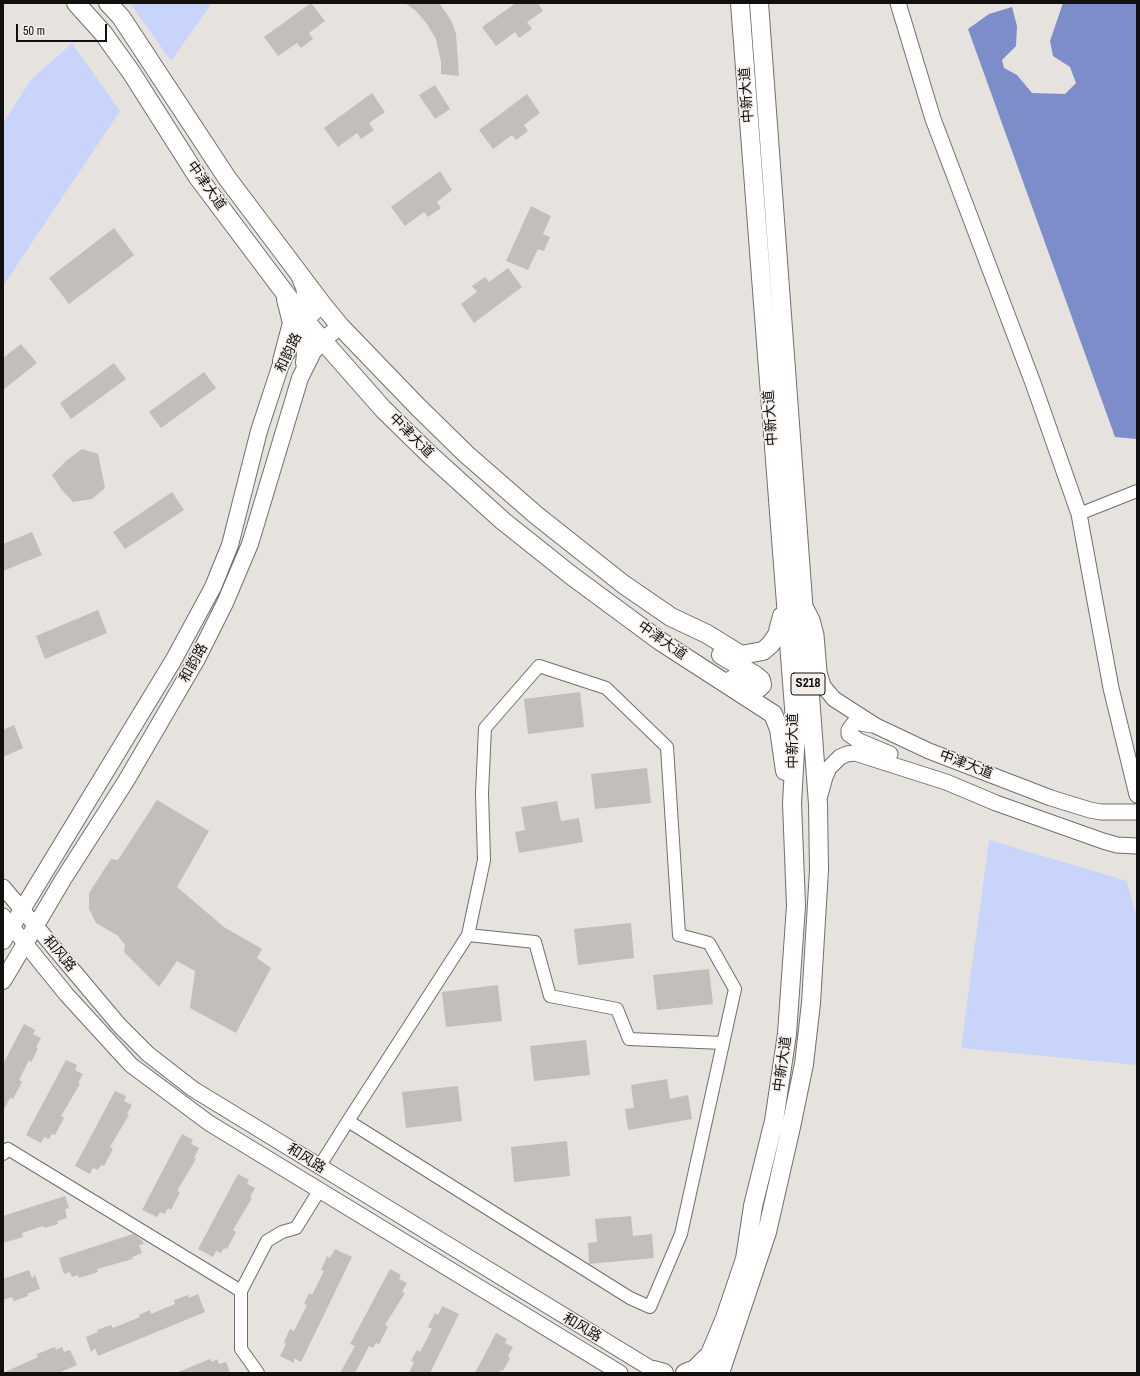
<!DOCTYPE html>
<html>
<head>
<meta charset="utf-8">
<style>
  body { margin:0 }
  #map { position:relative; width:1140px; height:1376px; overflow:hidden; background:#e6e2dd; font-family:"Archivo Narrow",sans-serif }
  canvas { display:block }
  .frame { position:absolute; inset:0; border:4px solid #11100e; pointer-events:none }
  .scale { position:absolute; left:16px; top:24px; width:91px; height:18px; box-sizing:border-box; border:2px solid #11100e; border-top:0; padding-left:5px; font-size:12px; line-height:14px; white-space:nowrap; color:#11100e; -webkit-text-stroke:3px #f4efeb; paint-order:stroke }
</style>
</head>
<body>
<div id="map">
<canvas width="1140" height="1376"></canvas>
<div class="frame"></div>
<div class="scale">50 m</div>
</div>
<script>
const g = document.querySelector('canvas').getContext('2d');
g.lineJoin = 'round';
function fillPath(path, color) { g.fillStyle = color; g.fill(path, 'evenodd'); }
const poly = rows => new Path2D(rows.map(r => 'M' + r).join(''));
function strokePath(path, color, width, dash) { g.strokeStyle = color; g.lineWidth = width; g.lineCap = dash ? 'butt' : 'round'; g.setLineDash(dash || []); g.stroke(path); }
function write(font, color, halo, rows, align = 'center') {
  g.font = font + ' "Archivo Narrow","Noto Sans SC",sans-serif'; g.lineWidth = 3; g.setLineDash([]); g.textBaseline = 'middle'; g.strokeStyle = halo; g.fillStyle = color; for (const [text, x, y, turn = 0] of rows) {
    g.save(); g.translate(x, y); g.rotate((+turn || 0) * Math.PI / 180); g.textAlign = isNaN(turn) ? turn : align; if (halo) g.strokeText(text, 0, 0); g.fillText(text, 0, 0); g.restore();
  }
}
const green = poly([
  [130,3,212,3,171,61],
  [72,43,120,111,3,286,3,123,31,80],
  [989,840,1127,881,1137,920,1137,1065,961,1048]
]);
const water = poly([
  [1063,3,1137,3,1137,439,1115,437,968,29,989,14,1012,7,1017,26,1016,46,1002,60,1004,68,1017,75,1032,93,1065,94,1076,83,1070,67,1053,56,1050,41]
]);
const building = poly([
  [311,3,325,21,309,33,313,39,301,48,297,43,278,56,264,37],
  [405,3,439,3,451,20,456,34,459,76,441,74,441,62,436,39,427,24,416,11],
  [516,3,538,3,543,11,527,22,532,29,519,38,515,32,496,46,482,27],
  [435,85,450,109,435,119,419,95],
  [372,93,385,112,369,123,374,130,361,139,357,133,338,147,324,128],
  [527,94,540,113,524,125,528,131,516,140,512,135,493,149,479,130],
  [440,171,452,190,437,202,441,208,428,217,424,212,405,226,391,207],
  [531,206,551,216,543,234,550,237,544,251,538,249,528,270,506,261],
  [114,228,134,255,69,304,49,278],
  [508,268,522,287,474,323,461,304,477,292,472,286,485,277,489,282],
  [21,344,37,363,3,390,3,358],
  [114,363,126,379,71,419,60,403],
  [204,372,216,388,161,428,149,412],
  [82,449,98,454,105,488,92,499,73,502,61,489,52,475,66,461],
  [172,492,184,510,125,549,113,532],
  [32,532,42,555,3,571,3,544],
  [98,610,107,633,45,659,36,636],
  [580,692,584,727,528,734,524,699],
  [14,725,23,748,3,757,3,730],
  [647,768,651,803,595,809,591,774],
  [157,800,209,831,177,887,224,927,262,949,257,958,271,968,236,1033,190,1008,195,971,177,961,159,987,124,952,125,945,118,936,96,923,89,909,89,893,111,859,118,860],
  [557,801,561,821,579,818,583,842,519,853,515,832,525,830,521,807],
  [631,923,634,958,578,965,574,929],
  [709,969,713,1004,657,1010,653,975],
  [498,985,502,1021,446,1027,442,992],
  [24,1024,35,1030,33,1034,41,1038,36,1047,38,1049,31,1062,29,1060,19,1080,22,1082,13,1099,10,1098,3,1111,3,1064],
  [586,1040,590,1075,534,1081,530,1046],
  [66,1060,77,1065,75,1070,83,1074,78,1083,80,1084,61,1116,64,1118,55,1135,52,1134,49,1139,44,1137,41,1143,26,1135],
  [667,1079,670,1099,688,1095,692,1119,628,1130,625,1109,634,1108,631,1085],
  [458,1086,462,1121,406,1128,402,1092],
  [115,1091,126,1096,124,1101,132,1105,127,1114,129,1115,110,1147,113,1149,104,1166,101,1165,98,1170,93,1168,90,1174,75,1166],
  [182,1134,193,1140,191,1144,199,1148,194,1158,196,1159,177,1191,180,1192,171,1210,168,1208,165,1214,160,1212,157,1217,142,1210],
  [567,1141,570,1176,514,1182,511,1147],
  [238,1174,249,1180,247,1184,255,1188,250,1197,252,1198,233,1230,236,1232,227,1249,224,1248,221,1253,216,1251,213,1257,198,1249],
  [65,1196,69,1208,65,1209,67,1218,57,1221,58,1224,44,1228,43,1226,22,1233,23,1237,3,1243,3,1216],
  [631,1216,633,1236,652,1234,654,1258,589,1264,588,1243,597,1242,595,1219],
  [133,1234,142,1240,144,1244,139,1245,142,1253,132,1257,133,1259,97,1269,98,1272,79,1278,78,1275,72,1277,70,1272,64,1274,59,1258],
  [335,1249,352,1257,301,1362,294,1358,294,1363,280,1356,286,1344,284,1342,290,1329,294,1331,307,1305,304,1304,309,1293,312,1295,324,1271,321,1270,327,1256,330,1258],
  [390,1269,401,1275,399,1279,407,1283,402,1292,405,1293,385,1325,388,1327,379,1344,376,1343,373,1348,369,1346,355,1373,340,1373,355,1346,350,1344],
  [29,1270,32,1278,35,1275,40,1289,27,1294,28,1296,14,1301,12,1297,3,1300,3,1279],
  [198,1294,205,1312,98,1356,95,1348,91,1352,86,1337,98,1332,97,1330,111,1325,113,1328,140,1317,139,1315,150,1310,151,1314,175,1304,174,1300,188,1295,189,1298],
  [442,1306,459,1314,430,1373,409,1373,414,1362,411,1361,417,1350,420,1352,432,1329,428,1327,435,1313,438,1315],
  [496,1333,507,1339,505,1343,513,1347,508,1356,510,1358,503,1371,501,1370,499,1373,475,1373],
  [55,1347,56,1350,62,1347,64,1352,70,1350,77,1365,58,1373,3,1373,38,1357,37,1354],
  [210,1359,212,1362,217,1359,219,1364,226,1362,230,1373,176,1373]
]);
const minor = poly([
  [1079,514,1137,491],
  [468,935,535,942,550,996,617,1009,629,1039,723,1043],
  [3,1154,8,1149,241,1291],
  [319,1167,348,1121,468,935,484,860,482,793,485,728,539,666,606,688,667,747,679,935,709,943,735,989,681,1234,650,1307,630,1298,348,1121],
  [258,1373,241,1349,241,1291,267,1241,282,1232,296,1228,319,1191]
]);
const tertiary = poly([
  [898,3,933,119,1033,383,1079,514,1111,688,1137,795],
  [807,610,812,620,816,635,819,672,823,686,834,699,876,726,929,751,1051,798,1090,810,1101,812,1137,812],
  [872,725,855,722,849,730,849,734,859,741,890,754],
  [820,795,825,777,829,768,840,757,847,754,855,753,946,782,996,803,1103,841,1117,845,1137,846],
  [3,887,119,1025,148,1054,193,1089,658,1373],
  [3,916,66,994,131,1065,209,1123,620,1373]
]);
const secondary = poly([
  [300,278,304,287,309,316,304,363],
  [3,941,173,661,213,587,230,545,259,431,282,361,306,320,322,304],
  [3,981,64,878,126,781,197,659,225,603,250,544,300,378,313,352,322,341,340,326]
]);
const primary = poly([
  [76,3,103,33,131,72,197,176,309,325,383,409,429,454,503,521,572,576,660,641,773,714,779,729,785,771],
  [108,3,121,17,227,178,322,304,340,326,417,406,466,454,536,515,623,584,671,617,707,634,741,655,763,651,770,645,777,635,782,616],
  [282,361,292,323,286,299],
  [721,655,755,675,761,680,762,685,759,688,753,688,733,679],
  [653,1370,664,1373],
  [685,1373,695,1369,708,1356],
  [702,1373,725,1318,745,1259,753,1206,774,1121,787,1034,796,906,792,803,796,734,740,3],
  [720,1373,767,1232,791,1127,804,1064,811,1003,819,870,818,804,759,3]
]);
const shields = [
  [808,684,34]
];
const shieldNames = [
  ["S218",808,684]
];
const streetNames = [
  ["中新大道",747,95,-94],
  ["中津大道",206,186,55],
  ["和韵路",289,353,-64],
  ["中新大道",771,418,-94],
  ["中津大道",411,436,45],
  ["中津大道",662,641,35],
  ["和韵路",194,663,-61],
  ["中新大道",793,741,-90],
  ["中津大道",966,765,21],
  ["和风路",59,954,50],
  ["中新大道",783,1064,-82],
  ["和风路",306,1159,32],
  ["和风路",582,1328,31]
];
fillPath(green, '#c9d4fa');
fillPath(water, '#7d8dc9');
fillPath(building, '#c2beba');
strokePath(minor, '#726e6a', 14);
strokePath(tertiary, '#726e6a', 17);
strokePath(secondary, '#726e6a', 18);
strokePath(primary, '#726e6a', 20);
strokePath(minor, '#fff', 12);
strokePath(tertiary, '#fff', 15);
strokePath(secondary, '#fff', 16);
strokePath(primary, '#fff', 18);
for (const [x, y, w] of shields) { const box = new Path2D(); box.roundRect(x - w / 2, y - 11, w, 22, 3); g.fillStyle = '#f4efeb'; g.fill(box); strokePath(box, '#11100e', 1); }
write('bold 13px', '#11100e', null, shieldNames);
write('14px', '#11100e', '#f4efeb', streetNames);
</script>
</body>
</html>
